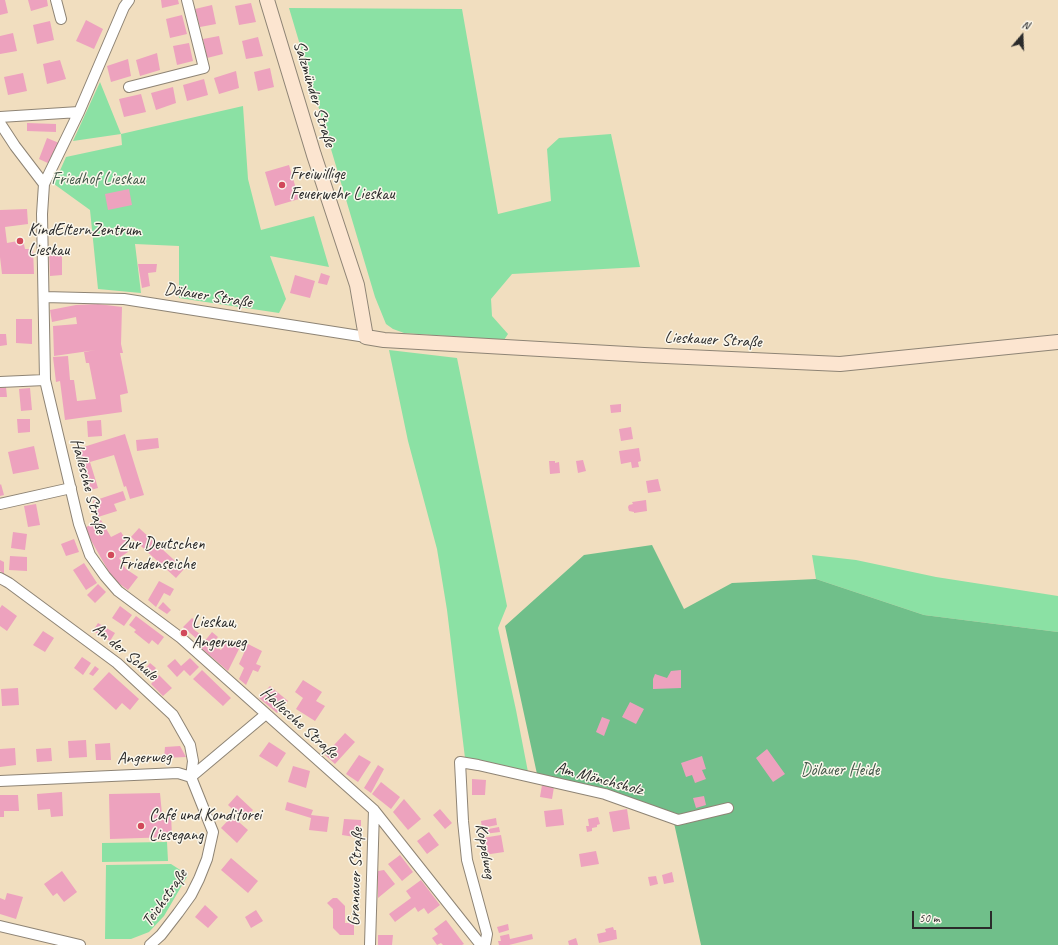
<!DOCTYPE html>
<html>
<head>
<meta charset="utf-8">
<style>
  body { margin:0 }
  #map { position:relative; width:1058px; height:945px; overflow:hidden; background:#f1debf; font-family:Caveat,sans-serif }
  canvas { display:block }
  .north { position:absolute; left:1002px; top:16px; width:40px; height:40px; -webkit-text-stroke:3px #fbf7ec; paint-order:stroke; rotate:19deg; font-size:11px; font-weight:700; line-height:16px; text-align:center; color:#2b2b2b }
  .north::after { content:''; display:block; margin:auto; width:14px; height:18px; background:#2b2b2b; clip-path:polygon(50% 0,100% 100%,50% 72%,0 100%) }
  .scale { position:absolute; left:912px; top:911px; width:80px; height:18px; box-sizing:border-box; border:2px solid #2b2b2b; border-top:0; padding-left:5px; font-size:12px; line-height:14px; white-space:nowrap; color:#2b2b2b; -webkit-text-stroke:3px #fbf7ec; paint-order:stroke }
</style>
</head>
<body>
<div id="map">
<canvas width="1058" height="945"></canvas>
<div class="north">N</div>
<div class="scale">50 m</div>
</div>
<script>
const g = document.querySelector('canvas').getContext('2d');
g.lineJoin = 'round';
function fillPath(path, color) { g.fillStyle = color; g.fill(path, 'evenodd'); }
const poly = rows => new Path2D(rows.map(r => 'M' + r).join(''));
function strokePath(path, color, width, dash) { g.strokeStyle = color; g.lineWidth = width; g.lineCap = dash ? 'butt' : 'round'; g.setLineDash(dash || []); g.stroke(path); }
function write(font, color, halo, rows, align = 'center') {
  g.font = font + ' Caveat,sans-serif'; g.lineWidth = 3; g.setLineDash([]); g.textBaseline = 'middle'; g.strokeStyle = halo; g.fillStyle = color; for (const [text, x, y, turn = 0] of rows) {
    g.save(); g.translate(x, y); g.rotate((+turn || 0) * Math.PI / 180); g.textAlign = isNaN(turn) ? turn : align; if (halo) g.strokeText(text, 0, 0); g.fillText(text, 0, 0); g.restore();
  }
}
const green = poly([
  [289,8,462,9,498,214,551,201,547,149,559,138,611,134,640,267,512,274,491,299,492,316,508,334,504,340,404,333,393,329,386,324,375,297],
  [100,82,121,134,243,106,248,179,261,230,314,216,329,267,270,256,286,299,279,313,179,298,179,246,135,244,141,293,98,289,90,210,54,184,66,157,122,145,121,134,73,141],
  [389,350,457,358,507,606,498,628,516,710,528,772,465,758,447,610,437,549,408,441],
  [812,555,856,560,936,577,1058,596,1058,632,924,615,816,579],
  [167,842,168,861,102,862,102,843],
  [171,864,188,875,164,916,149,932,131,939,105,939,106,865]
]);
const forest = poly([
  [652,545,684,609,732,583,816,579,924,615,1058,632,1058,945,701,945,672,814,537,774,505,626,584,555]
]);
const building = poly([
  [0,0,5,0,8,13,0,15],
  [28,0,47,0,48,6,31,11],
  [161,0,178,0,179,4,162,8],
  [251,3,256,22,239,25,235,6],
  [212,5,216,24,200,27,195,9],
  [182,15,187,34,170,38,166,19],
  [86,20,103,29,94,49,76,41],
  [50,21,54,40,37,44,33,25],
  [13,33,17,51,0,54,0,36],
  [219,36,223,54,207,58,203,39],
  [258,37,263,56,246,59,242,41],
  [189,43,193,61,177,65,173,46],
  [157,53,160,70,140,76,136,60],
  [128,59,131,76,111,82,107,66],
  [60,60,66,79,47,84,43,64],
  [270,68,274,87,258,91,254,72],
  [236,71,239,88,219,94,214,78],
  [23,73,27,91,8,95,4,77],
  [204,79,208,95,187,101,183,85],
  [173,87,176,103,156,110,151,93],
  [141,94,146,112,124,117,119,99],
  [27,123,56,124,56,132,27,131],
  [47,138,59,143,50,164,39,159],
  [289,165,299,199,275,206,265,172],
  [129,189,132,205,108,210,105,194],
  [27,209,28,224,5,227,7,243,23,240,25,249,33,249,34,274,2,274,0,257,0,210],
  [49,251,62,251,62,275,50,276],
  [138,264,157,264,156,272,148,273,150,286,142,288],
  [321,273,330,276,327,285,318,283],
  [295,275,315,281,310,298,290,293],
  [98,304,122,307,121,344,123,353,120,353,128,393,120,395,122,412,65,420,60,381,56,382,53,357,68,356,70,380,74,380,77,401,96,399,89,363,86,363,84,352,96,350,54,356,53,326,77,324,76,317,52,322,50,310,76,305],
  [16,319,32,319,32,344,16,343],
  [0,334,6,334,7,345,0,346],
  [6,387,7,397,0,397,0,388],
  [30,388,32,410,21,411,19,389],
  [621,404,621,412,611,413,610,405],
  [17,419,30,419,30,432,18,433],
  [101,420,102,436,88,437,87,421],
  [631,427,633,439,621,441,619,429],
  [125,434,144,495,130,499,126,486,124,487,114,455,90,462,98,488,87,491,74,450],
  [158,438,159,448,137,451,136,440],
  [34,446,39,469,13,474,8,452],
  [639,448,641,461,638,462,639,467,632,468,631,462,621,464,619,451],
  [583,460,586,471,578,473,576,461],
  [549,461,555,461,555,463,559,462,560,473,550,474],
  [658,479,661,491,648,493,646,481],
  [1,484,4,495,0,496,0,485],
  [123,491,126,500,114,504,117,511,98,517,93,501],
  [646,500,647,511,634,513,634,512,629,511,628,507,629,505,633,504,632,502],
  [36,504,40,525,28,527,24,506],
  [101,520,111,537,121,532,129,545,125,547,128,552,119,558,126,569,138,577,128,590,113,579,84,528],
  [139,528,184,569,176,578,131,537],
  [13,532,27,534,25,550,11,548],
  [74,539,79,552,66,556,61,544],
  [10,556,27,557,27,571,9,570],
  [0,560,4,562,4,574,0,571],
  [84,563,97,583,86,590,73,570],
  [159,581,174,589,170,596,164,593,156,607,148,600],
  [98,584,106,592,95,603,87,595],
  [163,602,171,610,167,614,158,608],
  [2,605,17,616,7,631,0,626,0,608],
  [120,606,132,615,124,626,112,618],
  [136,616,164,637,158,645,152,640,149,644,134,632,136,630,129,625],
  [192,618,197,622,193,629,200,634,197,639,183,627],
  [98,623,115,633,110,641,93,631],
  [43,631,54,638,45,652,33,645],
  [212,632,218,637,212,644,221,650,228,640,240,647,228,671,200,647],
  [248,644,262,651,256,664,261,666,258,672,253,670,246,685,239,679,244,668,239,664],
  [82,657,91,663,83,675,74,668],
  [190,658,199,667,190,676,184,670,177,677,167,666,175,659,181,666],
  [150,663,156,668,151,674,145,669],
  [95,666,99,669,93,676,89,674],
  [202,670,231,698,223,706,193,679],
  [681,670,681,688,653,689,653,679,655,674,667,678,671,671],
  [109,672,139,699,130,710,122,703,116,710,93,689],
  [159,675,172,688,163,696,151,684],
  [303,680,322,692,316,701,325,706,315,721,296,709,303,698,295,692],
  [270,686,288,701,277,713,259,698],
  [18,688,19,705,2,706,1,689],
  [630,702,644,709,636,724,622,717],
  [602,717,610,720,604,736,596,732],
  [345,733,355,742,335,764,325,755],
  [86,740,87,757,69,758,68,741],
  [269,742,286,753,277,767,259,756],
  [110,743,111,760,96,760,95,744],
  [180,746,186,757,164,758,165,747],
  [15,748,16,765,0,767,0,749],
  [51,748,52,761,37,762,36,749],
  [767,749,785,774,773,782,756,758],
  [359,755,371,762,358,782,346,774],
  [702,756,706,769,702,770,706,779,695,783,692,775,686,777,681,763],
  [378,765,384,769,371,793,364,788],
  [293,766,310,771,306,788,288,782],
  [472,779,486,780,485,795,472,795],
  [381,782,400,797,391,809,372,794],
  [542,785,554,787,552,799,540,797],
  [62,792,63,816,51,817,50,809,38,810,37,794],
  [160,793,162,814,171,814,172,837,110,839,109,794],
  [0,795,18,795,19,811,4,811,4,817,0,817],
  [237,795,253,810,244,820,228,805],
  [704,796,706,805,696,808,693,798],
  [404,799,421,819,408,830,393,812],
  [287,802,313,810,311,815,329,817,327,832,309,830,311,818,285,810],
  [440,809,452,823,445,829,433,815],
  [562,809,564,825,546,827,544,811],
  [627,809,630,829,613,832,609,812],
  [232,816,248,830,237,843,221,828],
  [598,817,600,824,597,825,597,827,592,828,592,831,587,832,586,826,589,826,588,819],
  [496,818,497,825,482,828,481,821],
  [344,819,361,820,361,838,342,835],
  [499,827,500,832,484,834,483,830],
  [429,832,439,845,427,854,417,841],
  [501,835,504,852,484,855,482,838],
  [596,851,599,864,581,867,579,854],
  [400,855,413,872,402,881,388,864],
  [231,858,258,881,248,893,221,870],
  [384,870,395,884,378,898,378,871],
  [62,871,77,892,64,902,57,893,53,896,44,884],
  [672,872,674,882,664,884,662,875],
  [656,876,658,884,650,886,648,877],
  [421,880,440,905,428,914,424,908,418,912,415,907,395,922,389,914,411,898,406,891],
  [7,893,23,897,16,919,0,914,0,898,5,900],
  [333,898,337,898,345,906,345,923,354,923,354,935,340,935,333,928,333,909,327,903],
  [205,905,218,917,208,928,195,917],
  [256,910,263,921,251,928,245,917],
  [446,920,464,944,462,945,443,945,441,943,437,945,432,938,438,934,434,929],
  [508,924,509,930,499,933,497,927],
  [613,927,614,930,616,930,617,939,599,943,597,934,606,932,605,929],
  [509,934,510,939,532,934,533,939,509,945,499,945,498,941,501,941,500,936],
  [378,935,393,935,392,945,378,945],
  [576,938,578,945,569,945,568,941]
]);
const street = poly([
  [56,0,61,19],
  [129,0,124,7,79,112,44,184,42,214,45,380,79,524,90,555,105,576,118,591,181,638,374,810,481,945],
  [129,87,204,68,187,0],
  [0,117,79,112],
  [0,123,15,146,44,184],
  [44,297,124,299,366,337],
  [0,382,45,380],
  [0,504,71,488],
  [0,578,9,583,117,663,173,715,190,745,193,761,191,777,213,832,207,859,199,879,191,895,178,913,161,935,150,945],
  [191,777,266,714],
  [0,781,178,773,191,777],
  [0,926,80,945],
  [370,945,374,810],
  [485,945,487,934,467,860,463,821,460,762,478,765,605,794,678,820,728,808]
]);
const secondary = poly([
  [267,0,314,155,357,285,366,337,384,340,644,355,840,364,1058,342]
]);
const markers = [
  [282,185,4,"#d1495b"],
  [20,241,4,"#d1495b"],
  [111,555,4,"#d1495b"],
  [184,633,4,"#d1495b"],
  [141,826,4,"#d1495b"]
];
const streetNames = [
  ["Salzmünder Straße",314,94,73],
  ["Dölauer Straße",208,296,9],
  ["Lieskauer Straße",713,340,3],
  ["Hallesche Straße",88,486,75],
  ["An der Schule",125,652,40],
  ["Hallesche Straße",299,723,42],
  ["Angerweg",144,758,-2],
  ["Am Mönchsholz",599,779,15],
  ["Koppelweg",485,851,80],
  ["Granauer Straße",356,877,-88],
  ["Teichstraße",165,898,-55]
];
const poiNames = [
  ["Freiwillige",290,175],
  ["Feuerwehr Lieskau",290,195],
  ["KindElternZentrum",28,231],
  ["Lieskau",28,251],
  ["Zur Deutschen",119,545],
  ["Friedenseiche",119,565],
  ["Lieskau,",192,623],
  ["Angerweg",192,643],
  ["Café und Konditorei",149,816],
  ["Liesegang",149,836]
];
const parkNames = [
  ["Friedhof Lieskau",98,180],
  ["Dölauer Heide",840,771]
];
fillPath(green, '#8be1a4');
fillPath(forest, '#70bf8a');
fillPath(building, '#eda2be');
strokePath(street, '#8e8475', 12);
strokePath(secondary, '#8e8475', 16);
strokePath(street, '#fff', 10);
strokePath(secondary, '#fce5d0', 14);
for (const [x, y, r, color] of markers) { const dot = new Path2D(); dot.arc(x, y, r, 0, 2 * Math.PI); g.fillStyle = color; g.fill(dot); strokePath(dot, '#fbf7ec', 1.5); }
write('17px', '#2b2b2b', '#fbf7ec', streetNames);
write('17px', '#2b2b2b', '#fbf7ec', poiNames, 'left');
write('17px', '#435849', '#fbf7ec', parkNames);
</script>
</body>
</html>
